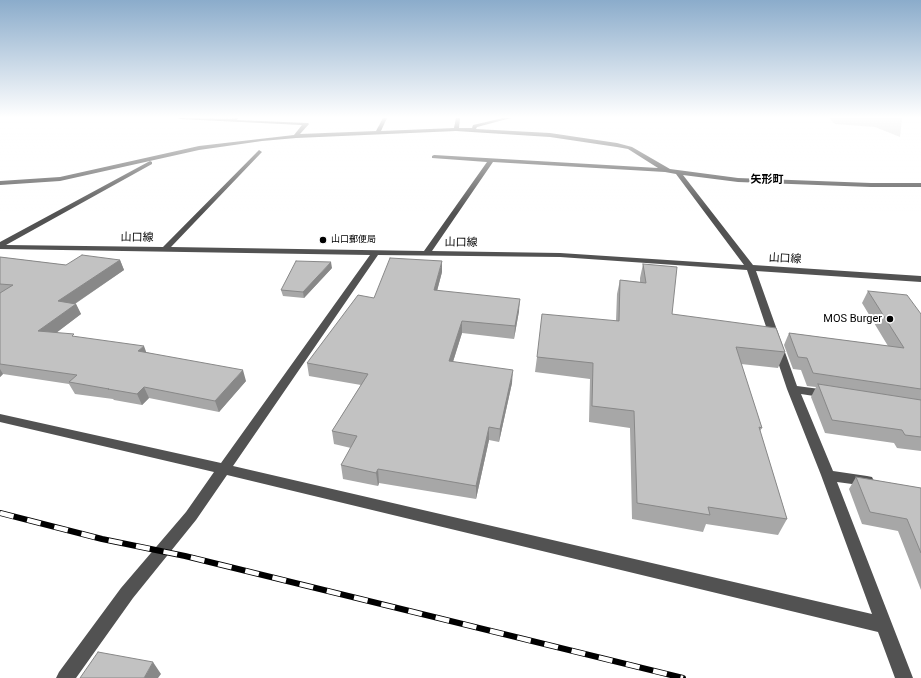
<!DOCTYPE html>
<html>
<head>
<meta charset="utf-8">
<style>
  body { margin:0 }
  canvas { display:block; background:#fff }
</style>
</head>
<body>
<canvas width="921" height="678"></canvas>
<script>
const g = document.querySelector('canvas').getContext('2d');
g.lineJoin = 'round';
function fillPath(path, color) { g.fillStyle = color; g.fill(path, 'evenodd'); }
const poly = rows => new Path2D(rows.map(r => 'M' + r).join(''));
function strokePath(path, color, width, dash) { g.strokeStyle = color; g.lineWidth = width; g.lineCap = dash ? 'butt' : 'round'; g.setLineDash(dash || []); g.stroke(path); }
function write(font, color, halo, rows, align = 'center') {
  g.font = font + ' Roboto,"Noto Sans JP",sans-serif'; g.lineWidth = 4; g.setLineDash([]); g.textBaseline = 'middle'; g.strokeStyle = halo; g.fillStyle = color; for (const [text, x, y, turn = 0] of rows) {
    g.save(); g.translate(x, y); g.rotate((+turn || 0) * Math.PI / 180); g.textAlign = isNaN(turn) ? turn : align; if (halo) g.strokeText(text, 0, 0); g.fillText(text, 0, 0); g.restore();
  }
}
const green = poly([
  [829,118,902,118,900,137,875,127,835,124]
]);
const minor = poly([
  [178,118,230,119,238,118,237,120,308,123,309,124,300,134,376,131,383,118,387,118,381,131,454,128,456,118,460,118,459,128,472,128,473,125,503,118,511,118,477,127,476,129,550,133,617,143,632,147,670,169,738,178,871,183,921,183,921,187,871,187,738,182,683,175,753,265,921,276,921,282,756,271,797,386,827,390,831,391,833,394,831,397,827,398,801,394,833,471,867,476,872,477,874,481,872,485,867,486,837,482,913,678,895,678,878,632,227,475,196,520,133,598,76,678,56,678,59,672,121,588,186,512,214,472,0,422,0,414,221,463,370,255,0,249,0,242,150,161,152,162,152,164,6,245,163,247,259,150,262,152,261,153,171,247,424,251,487,162,432,158,432,156,434,155,658,168,628,149,617,147,550,137,456,131,296,138,262,141,199,150,60,181,0,185,0,181,60,177,199,146,294,135,302,125,180,119,178,118],
  [493,162,665,172,676,174,744,265,560,253,432,251,493,162],
  [378,255,560,257,747,270,787,389,821,475,872,614,233,466,378,255]
]);
const rail = poly([
  [0,513,102,539,185,556,683,678]
]);
const wall = poly([
  [0,257,66,265,120,260,124,270,75,304,76,304,81,314,56,333,146,352,246,381,219,412,149,398,142,405,114,400,113,399,75,394,69,384,3,374,0,377],
  [643,264,672,314,785,352,778,368,741,364,762,428,760,431,787,519,778,535,706,524,703,532,632,519,630,428,589,422,590,379,535,372,537,357,616,321,617,294,620,280,640,282,640,278],
  [332,268,304,298,283,296,281,290],
  [442,272,437,291,519,311,514,339,462,333,453,362,512,383,499,442,489,440,476,499,379,483,378,486,343,479,341,465,351,448,334,444,332,431,361,385,309,376,307,363],
  [868,291,921,314,921,451,897,448,894,443,825,433,811,397,816,387,807,386,801,370,793,369,784,345,789,333,888,346,862,303],
  [856,477,921,488,921,590,898,531,862,524,849,489]
]);
const shadedWall = poly([
  [120,260,124,270,64,311,58,301],
  [442,261,442,272,434,302,434,290],
  [331,262,332,268,304,298,303,292],
  [520,299,519,311,514,339,515,326],
  [76,304,81,314,44,342,38,331],
  [462,321,462,333,449,374,449,361],
  [144,346,148,357,138,351],
  [0,369,3,374,0,377],
  [243,370,246,381,219,412,215,401],
  [513,370,512,383,499,442,500,429],
  [144,387,149,398,142,405,137,394],
  [489,427,489,440,476,499,476,486],
  [378,469,379,483,378,486,376,473],
  [153,662,161,674,158,678,144,678]
]);
const building = poly([
  [82,255,120,260,58,301,76,304,38,331,74,334,72,336,144,346,138,351,243,370,215,401,144,387,137,394,108,389,109,389,69,382,77,375,0,364,0,293,13,285,0,284,0,257,66,265,82,255],
  [390,258,442,261,434,290,520,299,515,326,462,321,449,361,513,370,500,429,489,427,476,486,378,469,376,473,341,465,357,436,332,431,368,374,307,363,358,295,374,298,390,258],
  [296,261,331,262,303,292,281,290,296,261],
  [643,264,677,267,672,314,776,328,785,352,736,347,762,428,759,427,787,519,708,507,710,515,637,503,634,411,592,406,593,363,537,357,542,314,619,321,620,280,646,283,643,264],
  [868,291,907,295,921,314,921,389,813,373,807,358,798,357,789,333,904,348,868,291],
  [818,384,921,400,921,437,905,435,902,430,832,420,818,384],
  [856,477,921,488,921,553,907,519,870,512,856,477],
  [98,652,153,662,144,678,80,678,98,652]
]);
const markers = [
  [323,240,4,"#000"],
  [890,319,4,"#000"]
];
const farPoinames = [
  ["山口郵便局",331,240]
];
const farQuarternames = [
  ["矢形町",767,180]
];
const streetNames = [
  ["山口線",137,238,1],
  ["山口線",461,243,1],
  ["山口線",785,259,3]
];
const poiNames = [
  ["MOS Burger",882,319]
];
fillPath(green, '#d9d9d9');
fillPath(minor, '#525252');
strokePath(rail, '#000', 6);
strokePath(rail, '#fff', 4.5, [14]);
fillPath(wall, '#a7a7a7');
fillPath(shadedWall, '#888');
fillPath(building, '#c2c2c2');
strokePath(building, '#888', 1);
const sky = g.createLinearGradient(0, 0, 0, 213);
sky.addColorStop(0, '#8baccb');
sky.addColorStop(0.55, '#fff');
sky.addColorStop(1, '#ffffff00');
g.fillStyle = sky;
g.fillRect(0, 0, 921, 213);
for (const [x, y, r, color] of markers) { const dot = new Path2D(); dot.arc(x, y, r, 0, 2 * Math.PI); g.fillStyle = color; g.fill(dot); strokePath(dot, '#fff', 1.5); }
write('9px', '#000', '#fff', farPoinames, 'left');
write('bold 11px', '#000', '#fff', farQuarternames);
write('11px', '#000', '#fff', streetNames);
write('11px', '#000', '#fff', poiNames, 'right');
</script>
</body>
</html>
